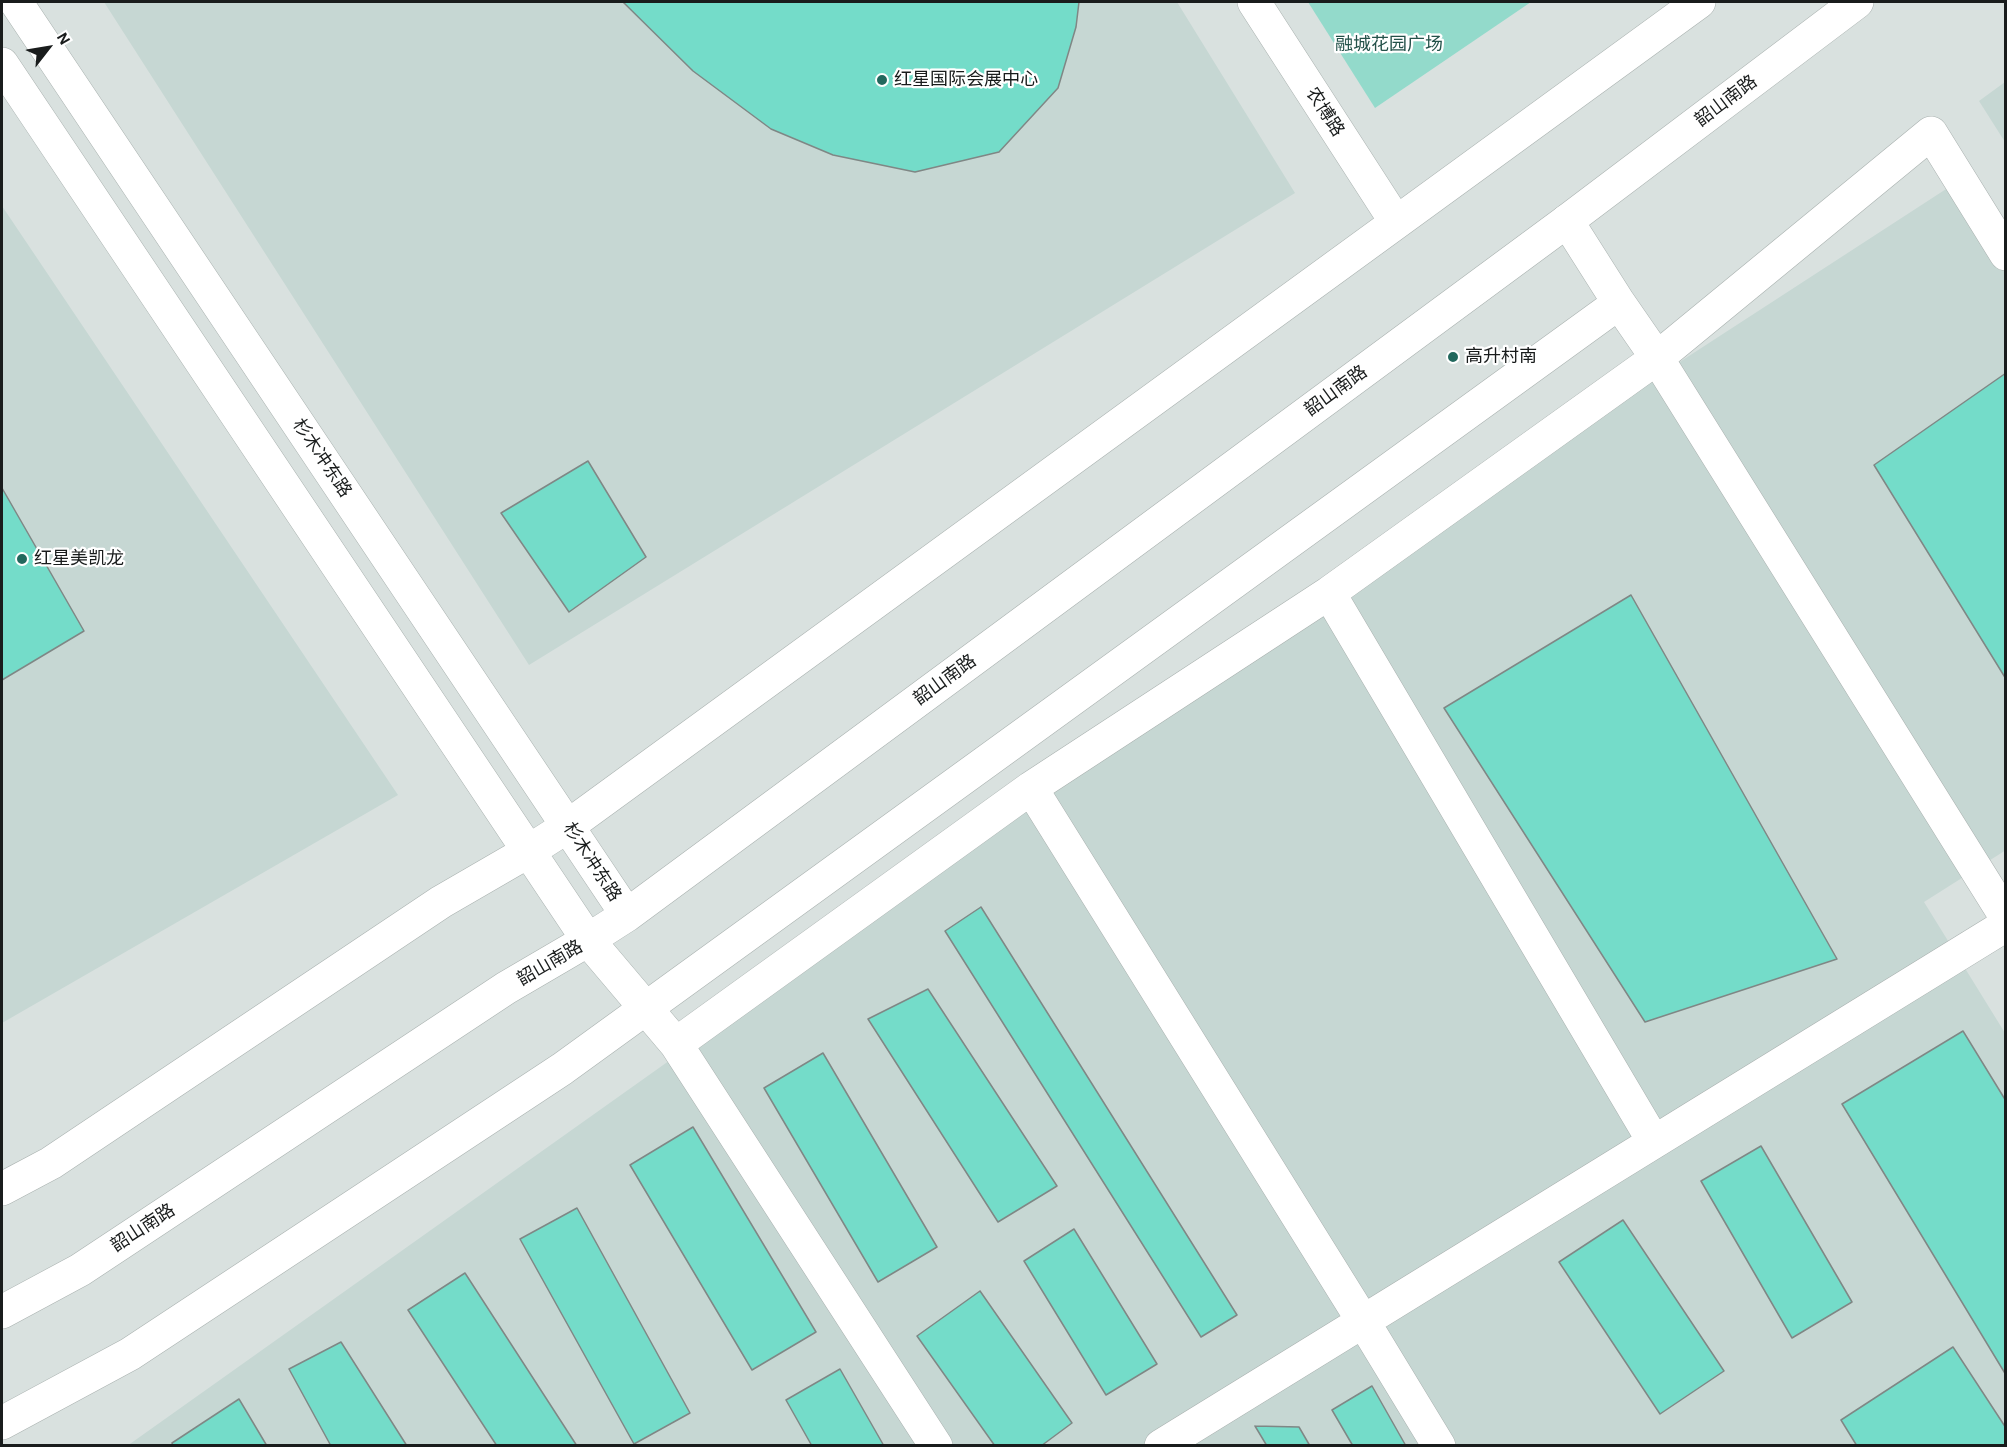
<!DOCTYPE html>
<html>
<head>
<meta charset="utf-8">
<style>
  body { margin:0 }
  #map { position:relative; width:2007px; height:1447px; overflow:hidden; background:#d9e1df; font-family:"Alegreya Sans",sans-serif }
  canvas { display:block }
  .frame { position:absolute; inset:0; border:3px solid #191c1c; pointer-events:none }
  .north { position:absolute; left:18px; top:18px; width:60px; height:60px; -webkit-text-stroke:4px #fff; paint-order:stroke; rotate:59deg; font-size:16px; font-weight:700; line-height:24px; text-align:center; color:#191c1c }
  .north::after { content:''; display:block; margin:auto; width:21px; height:27px; background:#191c1c; clip-path:polygon(50% 0,100% 100%,50% 72%,0 100%) }
</style>
</head>
<body>
<div id="map">
<canvas width="2007" height="1447"></canvas>
<div class="frame"></div>
<div class="north">N</div>
</div>
<script>
const g = document.querySelector('canvas').getContext('2d');
g.lineJoin = 'round';
function fillPath(path, color) { g.fillStyle = color; g.fill(path, 'evenodd'); }
const poly = rows => new Path2D(rows.map(r => 'M' + r).join(''));
function strokePath(path, color, width, dash) { g.strokeStyle = color; g.lineWidth = width; g.lineCap = dash ? 'butt' : 'round'; g.setLineDash(dash || []); g.stroke(path); }
function write(font, color, halo, rows, align = 'center') {
  g.font = font + ' "Alegreya Sans","Noto Sans SC",sans-serif'; g.lineWidth = 4.5; g.setLineDash([]); g.textBaseline = 'middle'; g.strokeStyle = halo; g.fillStyle = color; for (const [text, x, y, turn = 0] of rows) {
    g.save(); g.translate(x, y); g.rotate((+turn || 0) * Math.PI / 180); g.textAlign = isNaN(turn) ? turn : align; if (halo) g.strokeText(text, 0, 0); g.fillText(text, 0, 0); g.restore();
  }
}
const built = poly([
  [104,2,1177,2,1295,193,529,665],
  [2005,82,2005,142,1979,101],
  [1960,180,2005,254,2006,850,1924,902,2005,1033,2005,1445,127,1446,1364,567],
  [2,206,398,795,2,1023]
]);
const green = poly([
  [1308,2,1531,2,1375,108]
]);
const building = poly([
  [623,2,1079,2,1076,27,1058,88,999,152,915,172,833,155,771,129,693,71,623,2],
  [2006,373,2006,679,1874,465,2006,373],
  [588,461,646,557,569,612,501,513,588,461],
  [2,488,84,631,2,680,2,488],
  [1631,595,1837,959,1645,1022,1444,708,1631,595],
  [981,907,1237,1315,1201,1337,945,931,981,907],
  [928,989,1057,1186,998,1222,868,1019,928,989],
  [1963,1031,2006,1101,2006,1375,1842,1104,1963,1031],
  [823,1053,937,1247,878,1282,764,1088,823,1053],
  [693,1127,816,1332,752,1370,630,1165,693,1127],
  [1761,1146,1852,1302,1792,1338,1701,1181,1761,1146],
  [577,1208,690,1413,634,1444,520,1239,577,1208],
  [1623,1220,1724,1371,1660,1414,1559,1262,1623,1220],
  [1074,1229,1157,1364,1106,1395,1024,1261,1074,1229],
  [465,1273,577,1446,497,1446,408,1310,465,1273],
  [980,1291,1072,1423,1041,1446,995,1446,917,1336,980,1291],
  [341,1342,407,1446,331,1446,289,1369,341,1342],
  [1953,1347,2006,1428,2006,1446,1857,1446,1841,1420,1953,1347],
  [840,1369,884,1446,812,1446,786,1400,840,1369],
  [1372,1386,1406,1446,1353,1446,1332,1410,1372,1386],
  [239,1399,267,1446,173,1446,172,1443,239,1399],
  [1255,1426,1299,1427,1310,1446,1267,1446,1255,1426]
]);
const minor = poly([
  [1254,2,1396,222],
  [1567,221,1619,303,1657,358,2006,917],
  [1329,593,1654,1142],
  [1031,788,1363,1321,1439,1446],
  [588,940,676,1044,936,1446],
  [676,1044,1031,788,1329,593,1657,358,1931,133,2006,254],
  [2,1423,130,1354,562,1069,1619,303],
  [1161,1446,2006,925]
]);
const major = poly([
  [16,2,627,915],
  [2,64,588,940],
  [2,1189,51,1163,441,902,529,851,568,826,1699,2],
  [2,1312,80,1270,506,988,588,940,627,915,1567,221,1857,2]
]);
const markers = [
  [882,80,6,"#22685d"],
  [1453,357,6,"#22685d"],
  [22,559,6,"#22685d"]
];
const parkNames = [
  ["融城花园广场",1389,45]
];
const poiNames = [
  ["红星国际会展中心",894,80],
  ["高升村南",1465,357],
  ["红星美凯龙",34,559]
];
const streetNames = [
  ["韶山南路",1726,101,-37],
  ["农博路",1325,112,57],
  ["韶山南路",1336,391,-36],
  ["杉木冲东路",322,458,56],
  ["韶山南路",945,680,-36],
  ["杉木冲东路",592,862,57],
  ["韶山南路",550,963,-30],
  ["韶山南路",143,1228,-33]
];
fillPath(built, '#c6d7d3');
fillPath(green, '#93dacb');
fillPath(building, '#74dcc9');
strokePath(building, '#7f8785', 1.5);
strokePath(minor, '#a9b1af', 34);
strokePath(major, '#a9b1af', 34);
strokePath(minor, '#fff', 33);
strokePath(major, '#fff', 33);
for (const [x, y, r, color] of markers) { const dot = new Path2D(); dot.arc(x, y, r, 0, 2 * Math.PI); g.fillStyle = color; g.fill(dot); strokePath(dot, '#fff', 2); }
write('18px', '#24524a', '#fff', parkNames);
write('18px', '#191c1c', '#fff', poiNames, 'left');
write('18px', '#191c1c', '#fff', streetNames);
</script>
</body>
</html>
